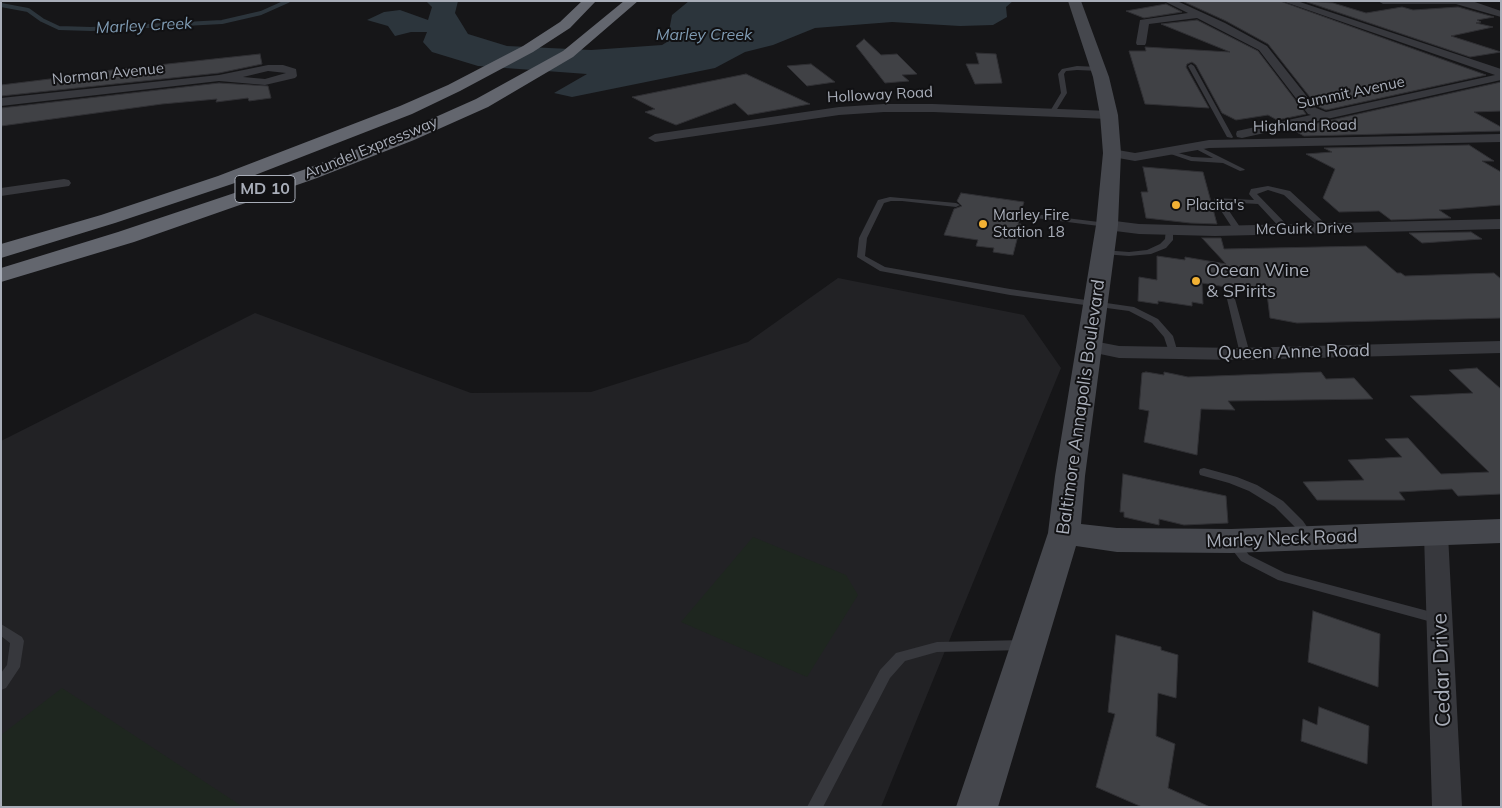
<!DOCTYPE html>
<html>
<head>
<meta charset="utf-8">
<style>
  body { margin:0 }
  #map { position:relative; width:1502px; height:808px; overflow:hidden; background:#161618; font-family:Mulish,sans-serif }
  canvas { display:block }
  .frame { position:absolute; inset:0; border:2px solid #a8adb8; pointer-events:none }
</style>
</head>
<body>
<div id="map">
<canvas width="1502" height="808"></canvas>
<div class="frame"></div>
</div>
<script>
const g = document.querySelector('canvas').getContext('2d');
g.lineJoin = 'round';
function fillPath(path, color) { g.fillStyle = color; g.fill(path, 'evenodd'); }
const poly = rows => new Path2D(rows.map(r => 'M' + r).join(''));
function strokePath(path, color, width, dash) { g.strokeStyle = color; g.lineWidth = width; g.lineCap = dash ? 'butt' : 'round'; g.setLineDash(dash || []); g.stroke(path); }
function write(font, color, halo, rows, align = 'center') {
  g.font = font + ' Mulish,sans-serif'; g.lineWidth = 4; g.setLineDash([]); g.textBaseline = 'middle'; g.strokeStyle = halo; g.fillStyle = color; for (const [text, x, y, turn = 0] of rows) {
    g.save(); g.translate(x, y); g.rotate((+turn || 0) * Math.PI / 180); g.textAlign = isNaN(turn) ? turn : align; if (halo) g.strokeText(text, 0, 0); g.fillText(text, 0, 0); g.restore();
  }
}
const built = poly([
  [838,278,1024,315,1061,368,881,807,1,807,1,441,255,313,471,393,591,392,748,342]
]);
const green = poly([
  [753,537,846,575,858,595,807,677,681,622],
  [62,688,240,805,243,807,1,807,1,735]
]);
const water = poly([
  [426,1,458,1,455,13,468,34,507,46,591,50,662,45,667,42,672,15,689,1,1013,1,1006,7,1007,17,993,25,960,26,892,22,815,28,773,45,745,52,715,68,572,97,554,93,587,74,478,66,432,52,423,42,427,32,411,32,395,36,388,26,367,20,384,12,400,10,428,20,432,7]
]);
const stream = poly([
  [1,5,28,10,42,20,59,28,91,29,222,22,261,13,288,1]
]);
const building = poly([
  [1182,1,1280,1,1486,75,1326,110,1317,106,1268,44,1226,21,1182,1],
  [1304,1,1333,3,1366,13,1402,7,1413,10,1458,7,1494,17,1477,20,1481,22,1476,23,1493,27,1451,36,1501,52,1470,57,1304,1],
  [1166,4,1182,12,1144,18,1126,11,1166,4],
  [1197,20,1258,51,1306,114,1277,120,1268,115,1236,120,1222,113,1196,65,1192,62,1187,64,1186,67,1209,108,1145,104,1129,51,1146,51,1145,47,1230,52,1161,24,1197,20],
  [864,39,881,55,897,54,917,74,902,75,909,81,885,83,856,46,864,39],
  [976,53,996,54,1002,83,975,84,966,64,979,64,976,53],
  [260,54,262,64,219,73,1,96,1,85,74,76,75,74,260,54],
  [811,64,835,82,807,86,787,66,811,64],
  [746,74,810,104,748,115,735,103,676,125,645,112,655,109,632,97,746,74],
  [1501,82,1501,111,1474,112,1501,127,1501,131,1304,136,1291,129,1501,82],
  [219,83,268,86,271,98,249,101,248,98,216,102,217,99,162,104,1,126,1,108,219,83],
  [1469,145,1494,161,1482,161,1501,172,1501,205,1439,210,1451,218,1391,220,1379,211,1339,212,1323,198,1335,169,1306,154,1332,152,1324,148,1469,145],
  [1143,167,1203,172,1217,224,1190,223,1146,218,1141,192,1148,192,1143,167],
  [961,193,1024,202,1021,211,1015,212,1016,217,1020,218,1018,224,1021,224,1013,255,993,252,994,248,976,246,978,240,944,235,954,209,962,206,957,201,961,193],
  [1471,232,1482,239,1422,243,1409,233,1471,232],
  [1202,238,1221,238,1224,249,1366,246,1397,273,1401,273,1405,276,1494,273,1501,279,1501,318,1297,323,1270,318,1267,294,1202,283,1203,304,1192,302,1192,306,1158,301,1158,304,1138,301,1139,277,1157,280,1157,256,1185,260,1185,257,1226,264,1202,238],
  [1477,368,1501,389,1501,494,1458,496,1452,489,1399,492,1405,500,1317,500,1303,482,1364,480,1348,460,1402,457,1385,439,1408,438,1441,474,1489,472,1410,396,1473,393,1449,370,1477,368],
  [1146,372,1164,375,1164,372,1188,377,1321,372,1326,379,1354,378,1373,399,1228,401,1235,410,1201,409,1197,455,1144,442,1149,411,1139,409,1142,373,1146,372],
  [1123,474,1226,496,1228,523,1184,525,1159,519,1159,525,1124,517,1124,512,1120,512,1123,474],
  [1313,611,1380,634,1378,687,1308,662,1313,611],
  [1116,635,1161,647,1161,650,1178,655,1176,698,1158,693,1156,736,1175,744,1168,788,1210,807,1142,807,1096,787,1115,714,1108,712,1116,635],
  [1319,707,1369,726,1367,764,1301,741,1303,719,1317,725,1319,707]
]);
const lane = poly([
  [1191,64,1194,66,1233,137,1232,138,1227,137,1188,66,1191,64],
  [1077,66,1099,67,1102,69,1099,71,1077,70,1066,71,1064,74,1067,93,1054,114,1050,114,1049,113,1061,93,1058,74,1062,69,1077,66],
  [1194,144,1244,169,1245,170,1240,171,1223,163,1191,161,1162,151,1165,149,1192,157,1213,158,1192,147,1192,145,1194,144],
  [1268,186,1290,191,1328,226,1328,230,1322,230,1284,195,1268,190,1257,194,1289,227,1289,231,1283,231,1258,204,1223,202,1242,230,1238,232,1235,232,1214,200,1215,198,1254,200,1249,194,1251,189,1268,186],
  [890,197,956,203,960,205,956,207,902,201,891,201,884,203,867,238,865,256,885,267,1010,289,1134,307,1158,319,1173,336,1178,353,1176,355,1170,355,1164,337,1152,323,1129,311,1010,295,880,271,857,257,859,238,878,200,890,197],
  [1017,212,1107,223,1111,225,1107,227,1020,216,1017,216,1017,212],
  [1166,228,1169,228,1173,230,1173,240,1166,248,1151,254,1129,256,1103,254,1099,252,1103,250,1129,252,1147,250,1160,244,1165,239,1166,228],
  [1231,296,1235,299,1250,354,1248,356,1245,357,1240,354,1227,299,1231,296],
  [1204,468,1237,477,1257,485,1283,501,1303,521,1314,537,1312,540,1304,540,1295,527,1275,507,1249,491,1229,483,1200,475,1199,472,1200,469,1204,468],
  [1233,539,1237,540,1249,555,1285,573,1439,614,1444,615,1445,619,1444,623,1439,624,1278,580,1241,561,1227,543,1229,540,1233,539],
  [1,624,22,637,24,641,20,667,6,688,1,690,1,673,7,665,10,643,1,636,1,624],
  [1024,640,1029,641,1031,645,1029,649,1024,650,937,652,905,661,890,678,823,807,807,807,880,670,896,653,937,642,1024,640]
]);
const street = poly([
  [1164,1,1177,1,1225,23,1267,46,1316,108,1326,112,1495,75,1282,1,1297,1,1501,69,1501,80,1242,138,1237,137,1236,134,1237,131,1311,115,1308,114,1259,50,1197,18,1149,24,1146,43,1145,45,1137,45,1136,43,1140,20,1188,13,1164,1],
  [1378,1,1472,1,1501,11,1501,17,1456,4,1383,4,1378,1],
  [268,65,283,65,296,69,297,76,295,78,265,85,219,81,1,106,1,98,219,75,268,65],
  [268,71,286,73,265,79,243,77,268,71],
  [884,104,933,104,1109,111,1115,115,1109,119,933,112,884,112,839,115,655,142,648,138,655,134,839,107,884,104],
  [1501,134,1501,142,1209,148,1135,161,1107,156,1105,153,1112,149,1135,153,1209,140,1501,134],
  [64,179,69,180,71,183,69,186,1,196,1,188,64,179],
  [1501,219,1501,229,1215,236,1139,234,1107,230,1102,228,1099,225,1102,222,1107,220,1139,224,1215,226,1501,219],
  [1088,340,1119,346,1237,348,1501,341,1501,353,1237,360,1119,358,1081,350,1079,346,1081,342,1088,340],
  [1436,526,1444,528,1448,534,1462,807,1432,807,1424,534,1428,528,1436,526]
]);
const secondary = poly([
  [1068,1,1081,1,1109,77,1118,115,1121,153,1118,225,1085,476,1081,524,1117,528,1231,529,1501,519,1501,543,1231,553,1117,552,1076,546,998,807,956,807,1048,533,1055,476,1096,225,1103,153,1100,115,1093,77,1068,1]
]);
const highway = poly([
  [582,1,596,1,570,28,533,52,460,91,412,114,232,184,115,223,1,258,1,244,101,215,218,176,400,106,448,85,523,46,560,22,582,1],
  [624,1,638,1,573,57,488,107,414,140,317,178,134,242,1,282,1,268,118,232,303,170,402,132,476,99,563,51,624,1]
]);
const markers = [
  [1176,205,5,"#f2b134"],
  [983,224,5,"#f2b134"],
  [1196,281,5,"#f2b134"]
];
const farStreetnames = [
  ["Norman Avenue",108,74,-6],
  ["Summit Avenue",1351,93,-12],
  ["Holloway Road",880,95,-3],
  ["Highland Road",1305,126,-1],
  ["Arundel Expressway",371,148,-22],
  ["McGuirk Drive",1304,229,-1]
];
const farPoinames = [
  ["Placita's",1186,205],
  ["Marley Fire",993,215],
  ["Station 18",993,232]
];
const farWaternames = [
  ["Marley Creek",144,26,-3],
  ["Marley Creek",704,35]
];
const shields = [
  [265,189,60]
];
const shieldNames = [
  ["MD 10",265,189]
];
const poiNames = [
  ["Ocean Wine",1206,271],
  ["& SPirits",1206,292]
];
const streetNames = [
  ["Queen Anne Road",1294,352,-1],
  ["Baltimore Annapolis Boulevard",1081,407,-82],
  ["Marley Neck Road",1282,539,-2]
];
const nearStreetnames = [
  ["Cedar Drive",1442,670,-92]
];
fillPath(built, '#222225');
fillPath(green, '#1e261f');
fillPath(water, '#2c353c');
strokePath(stream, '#2c353c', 4);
fillPath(building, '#404145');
strokePath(building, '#303034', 1);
fillPath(lane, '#37383d');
fillPath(street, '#37383d');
fillPath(secondary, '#45474d');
fillPath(highway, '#63666e');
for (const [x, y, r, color] of markers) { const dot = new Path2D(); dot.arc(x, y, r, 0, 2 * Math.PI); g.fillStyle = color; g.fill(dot); strokePath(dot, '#111113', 2); }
write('15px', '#a8adb8', '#111113', farStreetnames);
write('15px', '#a8adb8', '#111113', farPoinames, 'left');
write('italic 16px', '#7f9bb3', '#111113', farWaternames);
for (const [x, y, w] of shields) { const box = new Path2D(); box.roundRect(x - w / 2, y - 13.5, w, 27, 4); g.fillStyle = '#111113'; g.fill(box); strokePath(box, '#a8adb8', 1); }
write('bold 16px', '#a8adb8', null, shieldNames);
write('18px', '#a8adb8', '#111113', poiNames, 'left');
write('18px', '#a8adb8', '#111113', streetNames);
write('21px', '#a8adb8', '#111113', nearStreetnames);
</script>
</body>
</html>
